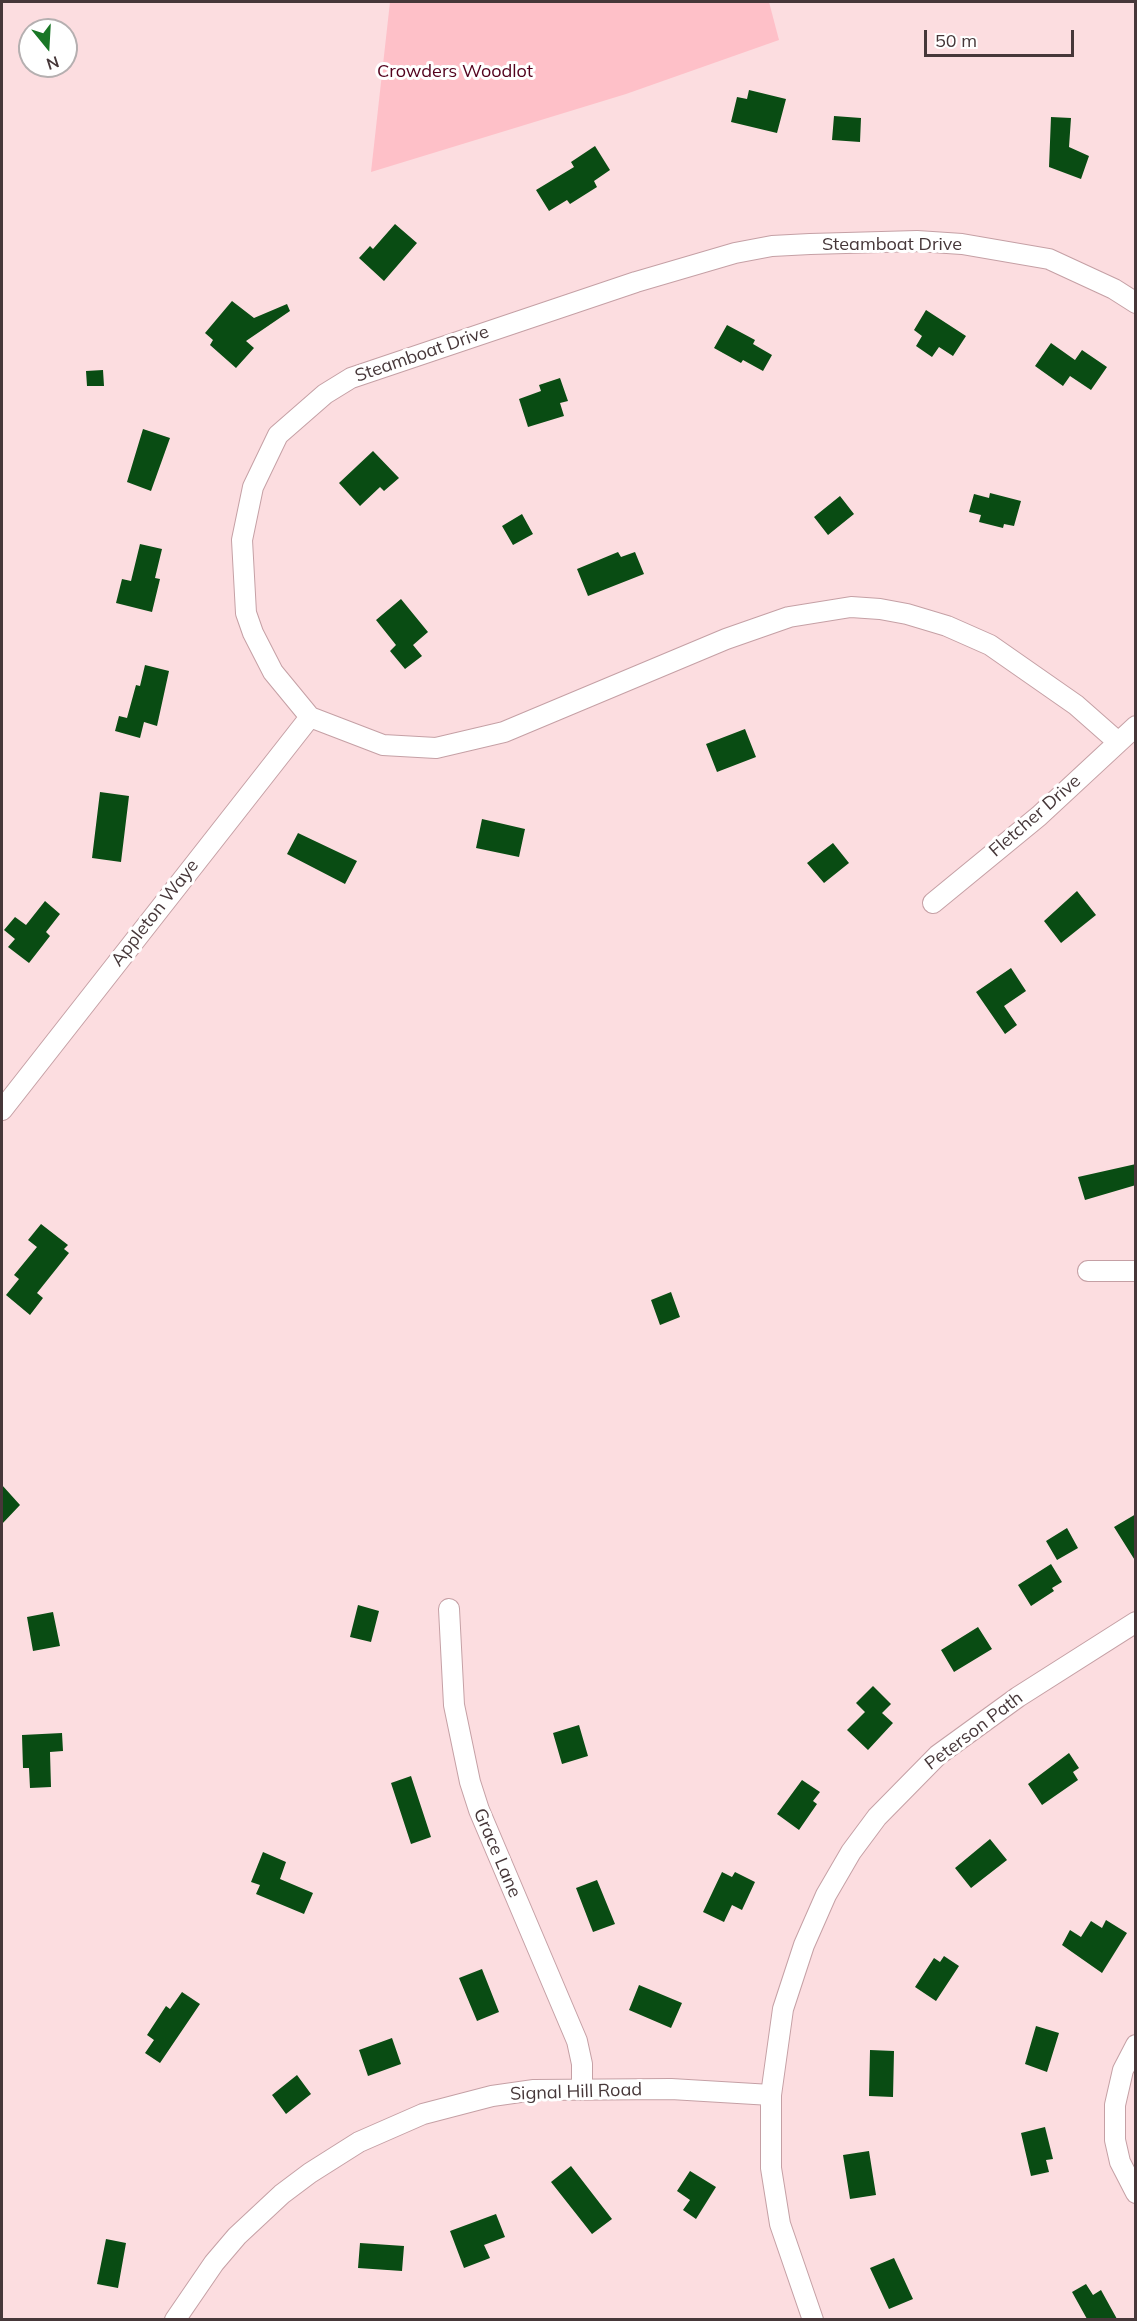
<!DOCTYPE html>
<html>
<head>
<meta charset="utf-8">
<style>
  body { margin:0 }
  #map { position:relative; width:1137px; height:2321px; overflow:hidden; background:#fcdde0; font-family:Mulish,sans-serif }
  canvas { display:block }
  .frame { position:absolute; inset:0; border:3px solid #463739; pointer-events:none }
  .north { position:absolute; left:18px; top:18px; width:60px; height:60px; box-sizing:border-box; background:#fff; border:2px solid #b5afb0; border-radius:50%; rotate:162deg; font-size:16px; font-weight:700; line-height:24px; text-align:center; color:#463739 }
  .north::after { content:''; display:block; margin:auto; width:21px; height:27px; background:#197726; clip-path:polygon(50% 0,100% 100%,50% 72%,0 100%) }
  .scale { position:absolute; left:924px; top:30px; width:150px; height:27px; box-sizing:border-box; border:3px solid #463739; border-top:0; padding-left:8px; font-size:18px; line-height:21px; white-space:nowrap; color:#463739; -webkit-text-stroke:4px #fff; paint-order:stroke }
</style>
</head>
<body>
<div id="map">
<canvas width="1137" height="2321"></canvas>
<div class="frame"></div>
<div class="north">N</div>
<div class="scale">50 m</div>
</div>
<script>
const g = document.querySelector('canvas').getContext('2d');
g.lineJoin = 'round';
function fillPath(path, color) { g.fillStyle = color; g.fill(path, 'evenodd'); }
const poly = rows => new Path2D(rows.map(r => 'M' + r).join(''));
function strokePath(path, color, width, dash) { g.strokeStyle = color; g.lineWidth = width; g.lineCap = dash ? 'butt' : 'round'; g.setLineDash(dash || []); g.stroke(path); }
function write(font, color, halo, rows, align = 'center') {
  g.font = font + ' Mulish,sans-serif'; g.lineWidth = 6; g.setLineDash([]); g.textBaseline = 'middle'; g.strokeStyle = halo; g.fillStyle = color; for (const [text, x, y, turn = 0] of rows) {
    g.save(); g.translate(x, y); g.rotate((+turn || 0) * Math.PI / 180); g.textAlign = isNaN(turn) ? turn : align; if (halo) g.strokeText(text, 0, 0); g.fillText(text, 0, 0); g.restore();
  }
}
const green = poly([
  [390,2,769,2,779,40,626,94,371,172]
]);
const building = poly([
  [749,90,786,99,777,133,731,122,737,97,747,99],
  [834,116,861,118,860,142,832,140],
  [1051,117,1071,118,1069,147,1089,156,1081,179,1049,167],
  [595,146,610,170,594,181,597,187,570,204,567,200,549,211,536,190,574,167,571,162],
  [395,224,417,243,384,281,359,258,370,246,373,249],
  [232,301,254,318,287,304,290,311,246,341,254,348,236,368,210,345,213,340,205,333],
  [926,310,966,336,953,356,939,347,932,357,916,346,922,336,914,330],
  [727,325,755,340,753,344,772,355,763,371,743,360,741,363,714,348],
  [1051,343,1075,360,1082,350,1107,367,1091,390,1070,376,1063,386,1035,366],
  [103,370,104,386,87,386,86,371],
  [560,378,568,401,560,403,564,416,528,427,519,399,541,391,539,385],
  [143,429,170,438,151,491,127,482],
  [373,451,399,478,384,491,380,487,360,506,339,483],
  [990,493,1021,501,1014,526,1004,524,1003,528,979,522,981,515,969,512,974,494,989,498],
  [840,496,854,514,828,535,814,517],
  [522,514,533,534,513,545,502,526],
  [140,544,162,549,155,578,160,579,152,612,116,603,122,579,131,581],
  [618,552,621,557,635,552,644,574,588,596,577,569],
  [401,599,428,632,413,645,422,656,405,669,390,651,396,645,376,620],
  [145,665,169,671,157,726,144,722,140,738,115,731,119,716,127,718,136,685,140,686],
  [745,729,756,757,717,772,706,744],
  [100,792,129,796,121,862,92,858],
  [482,819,525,829,519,857,476,848],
  [298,833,357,861,345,884,287,854],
  [833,843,849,863,824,883,807,863],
  [1077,891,1096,915,1061,943,1044,921],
  [45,901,60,914,46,932,50,936,29,963,8,947,15,939,4,930,15,917,26,925],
  [1011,968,1026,991,1004,1006,1017,1025,1005,1034,976,992],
  [1136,1164,1136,1185,1085,1200,1078,1177],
  [41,1224,68,1245,64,1249,69,1253,37,1293,43,1298,30,1315,6,1295,19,1279,14,1275,37,1247,28,1240],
  [671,1292,680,1317,660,1325,651,1300],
  [2,1485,20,1505,2,1524],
  [1136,1514,1136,1562,1114,1527],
  [1067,1528,1078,1548,1057,1560,1046,1541],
  [1051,1564,1062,1582,1052,1588,1054,1591,1031,1606,1018,1585],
  [358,1605,379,1611,371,1642,350,1637],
  [53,1612,60,1646,33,1651,27,1617],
  [978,1627,992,1649,954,1672,941,1650],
  [873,1686,891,1704,882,1713,893,1723,868,1750,847,1730,865,1712,856,1703],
  [579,1725,588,1756,562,1764,553,1733],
  [62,1733,63,1751,50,1752,51,1787,30,1788,29,1768,23,1768,22,1735],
  [1069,1753,1079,1768,1073,1772,1078,1780,1042,1805,1028,1784],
  [411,1776,431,1837,411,1844,391,1783],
  [802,1780,820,1792,813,1801,817,1804,799,1830,777,1814],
  [990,1839,1007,1860,971,1888,955,1868],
  [263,1852,286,1862,280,1879,313,1893,304,1914,256,1894,260,1885,251,1882],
  [722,1872,732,1877,735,1872,755,1882,742,1910,732,1905,724,1922,703,1912],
  [597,1880,615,1924,593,1932,576,1888],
  [1106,1920,1127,1933,1102,1973,1062,1945,1070,1930,1081,1937,1091,1921,1102,1928],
  [944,1956,959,1966,936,2001,915,1987,934,1958,940,1962],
  [482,1969,499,2012,477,2021,459,1978],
  [639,1985,682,2003,671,2028,629,2010],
  [182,1992,200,2004,160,2063,145,2053,154,2040,147,2035,166,2006,170,2009],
  [1036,2026,1059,2033,1047,2072,1025,2064],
  [392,2038,401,2064,368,2076,359,2050],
  [870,2050,894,2051,893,2097,869,2096],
  [297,2075,311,2094,286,2114,272,2095],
  [1045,2127,1053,2159,1046,2160,1049,2172,1031,2176,1021,2133],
  [869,2151,876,2195,850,2199,843,2155],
  [571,2166,612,2219,592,2234,551,2182],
  [690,2171,716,2187,696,2219,683,2210,690,2200,677,2191],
  [496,2214,505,2237,484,2245,490,2258,464,2268,450,2231],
  [106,2239,126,2243,118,2288,97,2284],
  [360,2243,404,2246,402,2271,358,2268],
  [894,2258,913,2299,889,2309,870,2268],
  [1086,2284,1093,2295,1101,2290,1117,2319,1087,2319,1072,2292]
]);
const minor = poly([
  [1118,742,1076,705,990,645,947,626,907,614,880,609,851,607,789,617,726,639,504,732,436,748,383,745,310,717,273,672,253,633,246,613,242,540,253,487,278,435,325,394,351,378,636,282,735,253,772,246,810,244,917,241,962,244,1049,259,1114,289,1136,303],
  [933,903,1039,816,1136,726],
  [2,1110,310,717],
  [1088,1271,1136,1271],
  [449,1609,454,1705,470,1782,479,1810,577,2041,582,2064,582,2088],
  [1136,2045,1123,2070,1115,2105,1115,2140,1120,2162,1136,2193],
  [175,2320,214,2263,237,2236,282,2194,310,2173,359,2142,423,2114,492,2096,534,2090,671,2089,771,2095],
  [813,2320,780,2224,771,2168,771,2095,783,2009,804,1945,826,1895,851,1852,877,1817,938,1755,1018,1697,1136,1622]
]);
const parkNames = [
  ["Crowders Woodlot",455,72]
];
const streetNames = [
  ["Steamboat Drive",892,245],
  ["Steamboat Drive",422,354,-19],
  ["Fletcher Drive",1035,816,-41],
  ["Appleton Waye",155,913,-52],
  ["Peterson Path",974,1731,-37],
  ["Grace Lane",497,1853,67],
  ["Signal Hill Road",576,2092,-2]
];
fillPath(green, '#fec0c8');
fillPath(building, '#094c13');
strokePath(minor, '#c5a0a5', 22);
strokePath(minor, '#fff', 20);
write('18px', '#53021d', '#fff', parkNames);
write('18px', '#463739', '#fff', streetNames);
</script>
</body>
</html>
